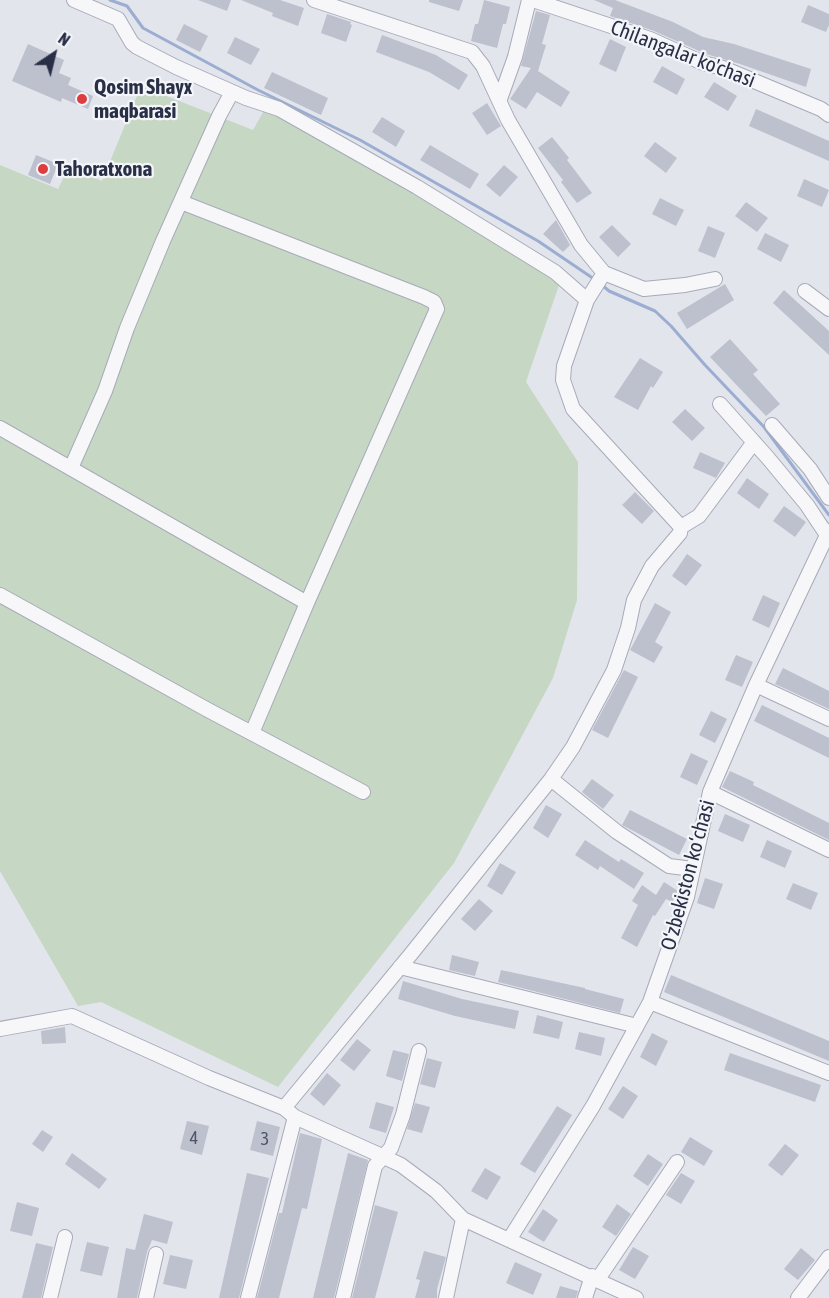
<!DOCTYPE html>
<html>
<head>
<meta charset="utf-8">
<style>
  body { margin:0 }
  #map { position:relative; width:829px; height:1298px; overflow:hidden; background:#e3e5ed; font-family:"Asap Condensed",sans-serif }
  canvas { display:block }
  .north { position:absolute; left:24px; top:24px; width:60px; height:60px; -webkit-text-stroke:4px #f3f5f9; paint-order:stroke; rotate:35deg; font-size:16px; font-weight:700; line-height:24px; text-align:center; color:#292f47 }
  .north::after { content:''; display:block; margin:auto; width:21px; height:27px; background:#292f47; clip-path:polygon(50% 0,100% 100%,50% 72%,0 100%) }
</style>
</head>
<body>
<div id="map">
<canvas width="829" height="1298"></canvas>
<div class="north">N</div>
</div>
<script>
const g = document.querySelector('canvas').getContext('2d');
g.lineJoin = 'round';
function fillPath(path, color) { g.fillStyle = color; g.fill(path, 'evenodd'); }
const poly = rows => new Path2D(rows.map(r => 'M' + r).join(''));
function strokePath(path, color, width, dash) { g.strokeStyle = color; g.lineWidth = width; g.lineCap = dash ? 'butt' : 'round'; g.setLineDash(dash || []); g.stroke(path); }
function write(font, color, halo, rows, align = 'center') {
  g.font = font + ' "Asap Condensed",sans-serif'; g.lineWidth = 4.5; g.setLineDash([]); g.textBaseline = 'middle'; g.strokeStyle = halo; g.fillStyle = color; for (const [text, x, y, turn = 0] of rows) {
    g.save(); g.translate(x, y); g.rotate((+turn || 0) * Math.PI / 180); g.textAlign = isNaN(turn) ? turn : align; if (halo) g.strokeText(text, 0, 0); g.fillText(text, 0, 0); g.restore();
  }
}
const green = poly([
  [141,86,253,130,266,107,494,237,559,285,526,382,578,462,577,600,553,678,454,863,278,1087,101,1002,78,1006,0,871,0,165,58,189,69,167,102,181]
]);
const stream = poly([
  [110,0,127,6,143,28,258,90,360,140,538,241,594,279],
  [602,285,609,291,655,311,671,326,705,365,764,427,829,515]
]);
const building = poly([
  [198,0,231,0,227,11],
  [241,0,280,0,304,8,298,26,272,16,273,13],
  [429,0,463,0,459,11,429,2],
  [484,0,510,7,506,24,503,24,497,48,471,41,475,24,478,24],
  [594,0,615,0,673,22,703,37,734,44,811,69,806,87,740,64,706,54,654,31,610,16,613,8],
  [808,5,829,14,829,25,826,32,801,22],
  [536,11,550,15,542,44,546,45,538,71,570,92,561,107,537,92,526,109,510,99,531,68,521,66],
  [327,14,351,22,350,24,352,25,346,42,321,33],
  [184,24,208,36,200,52,176,40],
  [382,35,436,55,468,75,459,90,429,72,376,52],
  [235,37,260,49,251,65,227,53],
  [610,39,626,47,616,72,599,64],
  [28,44,64,60,59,73,71,78,68,85,93,96,88,109,62,98,61,102,12,81],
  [662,66,685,79,677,95,653,82],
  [272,72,328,98,321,115,264,88],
  [714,82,737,96,728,111,704,97],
  [487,103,501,126,487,135,472,113],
  [756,109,829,141,829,161,749,126],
  [382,117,405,131,396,147,372,132],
  [552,137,569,158,567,160,592,193,577,203,561,182,563,180,538,148],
  [655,142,677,158,666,173,644,156],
  [430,145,479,174,470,189,420,160],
  [36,155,58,164,50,184,28,175],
  [504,165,518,177,500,197,486,185],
  [804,179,829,190,822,207,797,196],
  [660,198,684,210,676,226,652,214],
  [746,202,768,218,757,232,735,216],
  [556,220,570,245,563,252,543,234],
  [612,225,631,244,618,257,599,237],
  [708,226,725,233,715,258,698,251],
  [765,233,789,245,781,262,757,249],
  [725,284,734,300,687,329,677,313],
  [784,290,829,331,829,355,773,303],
  [730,339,758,370,753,374,780,404,766,416,710,357],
  [640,358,663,372,653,388,651,386,638,410,614,397],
  [685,409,705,428,692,441,672,422],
  [700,452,725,463,716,478,693,468],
  [747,478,769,494,759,509,737,493],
  [635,492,654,511,642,524,622,505],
  [784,506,806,522,795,537,773,521],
  [687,554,702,565,686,586,672,576],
  [763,595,780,603,769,628,752,620],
  [655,603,671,612,655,642,663,647,654,663,630,650],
  [736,655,753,662,742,687,725,680],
  [783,668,829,691,829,709,775,684],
  [624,670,638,677,608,738,592,730],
  [762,705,829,738,829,758,754,721],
  [711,711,727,719,715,743,699,735],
  [691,753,708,761,697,785,680,777],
  [730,771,754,782,753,785,829,823,829,840,722,787],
  [592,779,614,795,603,809,582,792],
  [546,805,562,814,548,838,533,828],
  [630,810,687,839,679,855,622,825],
  [725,814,750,825,743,842,718,831],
  [585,840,619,862,621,859,644,873,634,889,600,866,598,870,575,855],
  [767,840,792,851,785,868,760,857],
  [500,863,516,872,502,895,487,886],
  [705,878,723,884,714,909,697,903],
  [664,882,678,891,672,902,666,899,655,916,653,915,637,947,621,938,638,905,632,901,642,885,656,895],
  [793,883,818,893,811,910,786,899],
  [479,899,493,911,475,931,461,919],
  [452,955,479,962,475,976,449,970],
  [501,970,585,988,585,989,624,999,620,1013,498,982],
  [671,975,829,1041,829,1061,664,992],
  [403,981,462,999,519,1011,515,1029,455,1016,398,999],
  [537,1015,563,1022,559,1039,533,1033],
  [65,1027,66,1043,42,1044,41,1031],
  [579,1032,605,1038,601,1056,575,1049],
  [652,1033,668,1041,656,1066,640,1057],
  [357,1039,371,1050,354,1071,340,1060],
  [393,1050,409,1054,402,1081,386,1076],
  [730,1053,821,1085,815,1102,724,1070],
  [427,1058,442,1062,435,1088,420,1084],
  [327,1073,341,1085,324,1106,310,1094],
  [623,1086,638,1096,623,1119,608,1109],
  [376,1102,394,1107,386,1133,369,1128],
  [415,1103,430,1107,422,1133,407,1129],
  [557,1106,572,1115,535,1173,520,1164],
  [187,1121,209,1126,202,1155,180,1149],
  [257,1121,280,1127,273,1156,250,1150],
  [42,1130,53,1137,43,1152,32,1144],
  [300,1133,322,1139,307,1209,302,1208,279,1298,257,1298,279,1213,282,1213],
  [690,1137,713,1151,704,1166,681,1152],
  [785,1144,799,1155,782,1176,768,1165],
  [72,1153,107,1179,99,1189,65,1164],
  [348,1153,368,1160,334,1298,313,1298],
  [648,1154,663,1164,648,1186,633,1176],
  [485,1168,501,1177,487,1200,471,1191],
  [247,1173,269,1178,239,1298,219,1298],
  [681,1173,695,1181,681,1204,666,1195],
  [17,1202,39,1208,32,1236,10,1231],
  [617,1204,631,1214,616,1236,602,1227],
  [375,1205,398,1212,375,1298,352,1298],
  [543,1209,558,1220,544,1242,528,1232],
  [144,1214,173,1222,167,1244,152,1240,147,1252,137,1298,117,1298,126,1248,135,1250],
  [87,1242,109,1247,102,1276,80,1271],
  [36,1243,53,1247,41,1298,22,1298],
  [633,1247,649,1256,635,1279,619,1270],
  [801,1248,815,1260,798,1280,784,1269],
  [424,1251,446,1257,437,1289,437,1298,415,1298,420,1280,416,1279],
  [170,1255,193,1260,186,1289,163,1284],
  [515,1262,542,1274,533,1295,506,1283],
  [560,1286,578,1291,576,1298,556,1298]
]);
const minor = poly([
  [74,0,118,19,132,43,137,47,176,67,246,98,279,109,417,187,555,272,587,300,564,366,563,380,573,409,681,527,680,533,652,566,634,600,628,628,614,670,573,747,551,779,411,954,284,1108],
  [314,0,472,52,483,66,508,120,581,245,604,273,644,289,685,285,715,279],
  [533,0,650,39,703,63,723,68,821,109,829,115],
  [500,99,515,57,529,0],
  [181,202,424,297,434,302,437,309,307,603,252,733],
  [805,291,829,309],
  [587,300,604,273],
  [720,404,768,458,807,505,827,535],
  [772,425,810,469,829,498],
  [0,428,307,603],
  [71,468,105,391,127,328,163,241,219,116,232,92],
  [681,527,699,516,754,442],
  [0,595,208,710,363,792],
  [756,685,829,719],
  [551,779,617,832,669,866,693,869],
  [710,792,829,850],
  [400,967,637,1026],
  [650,1002,829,1073],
  [0,1029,72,1016,209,1078,284,1108,295,1117,382,1156,401,1165,436,1191,463,1219,636,1298],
  [509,1240,593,1106,650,1002,687,897,710,792,756,685,829,531],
  [598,1279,677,1162],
  [50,1298,65,1237],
  [146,1298,156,1254],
  [248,1298,295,1117],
  [343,1298,375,1166,391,1148,403,1115,419,1051],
  [446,1298,463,1219],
  [585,1298,592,1276],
  [798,1298,829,1257]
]);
const markers = [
  [82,99,6,"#dc3d3e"],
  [43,169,6,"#dc3d3e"]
];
const numberNames = [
  ["4",194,1138],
  ["3",265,1139]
];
const streetNames = [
  ["Chilangalar ko'chasi",683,54,21],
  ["O‘zbekiston ko‘chasi",688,875,-75]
];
const poiNames = [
  ["Qosim Shayx",94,87],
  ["maqbarasi",94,111],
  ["Tahoratxona",55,169]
];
fillPath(green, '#c6d7c3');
strokePath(stream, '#9badd0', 3);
fillPath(building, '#bdc0cd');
strokePath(minor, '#a7abb8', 16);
strokePath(minor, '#f7f7fa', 14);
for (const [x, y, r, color] of markers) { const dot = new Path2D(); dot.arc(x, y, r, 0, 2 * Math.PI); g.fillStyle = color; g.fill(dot); strokePath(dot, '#f3f5f9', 2); }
write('18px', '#4e5368', null, numberNames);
write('21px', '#292f47', '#f3f5f9', streetNames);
write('bold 21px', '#292f47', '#f3f5f9', poiNames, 'left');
</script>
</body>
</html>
